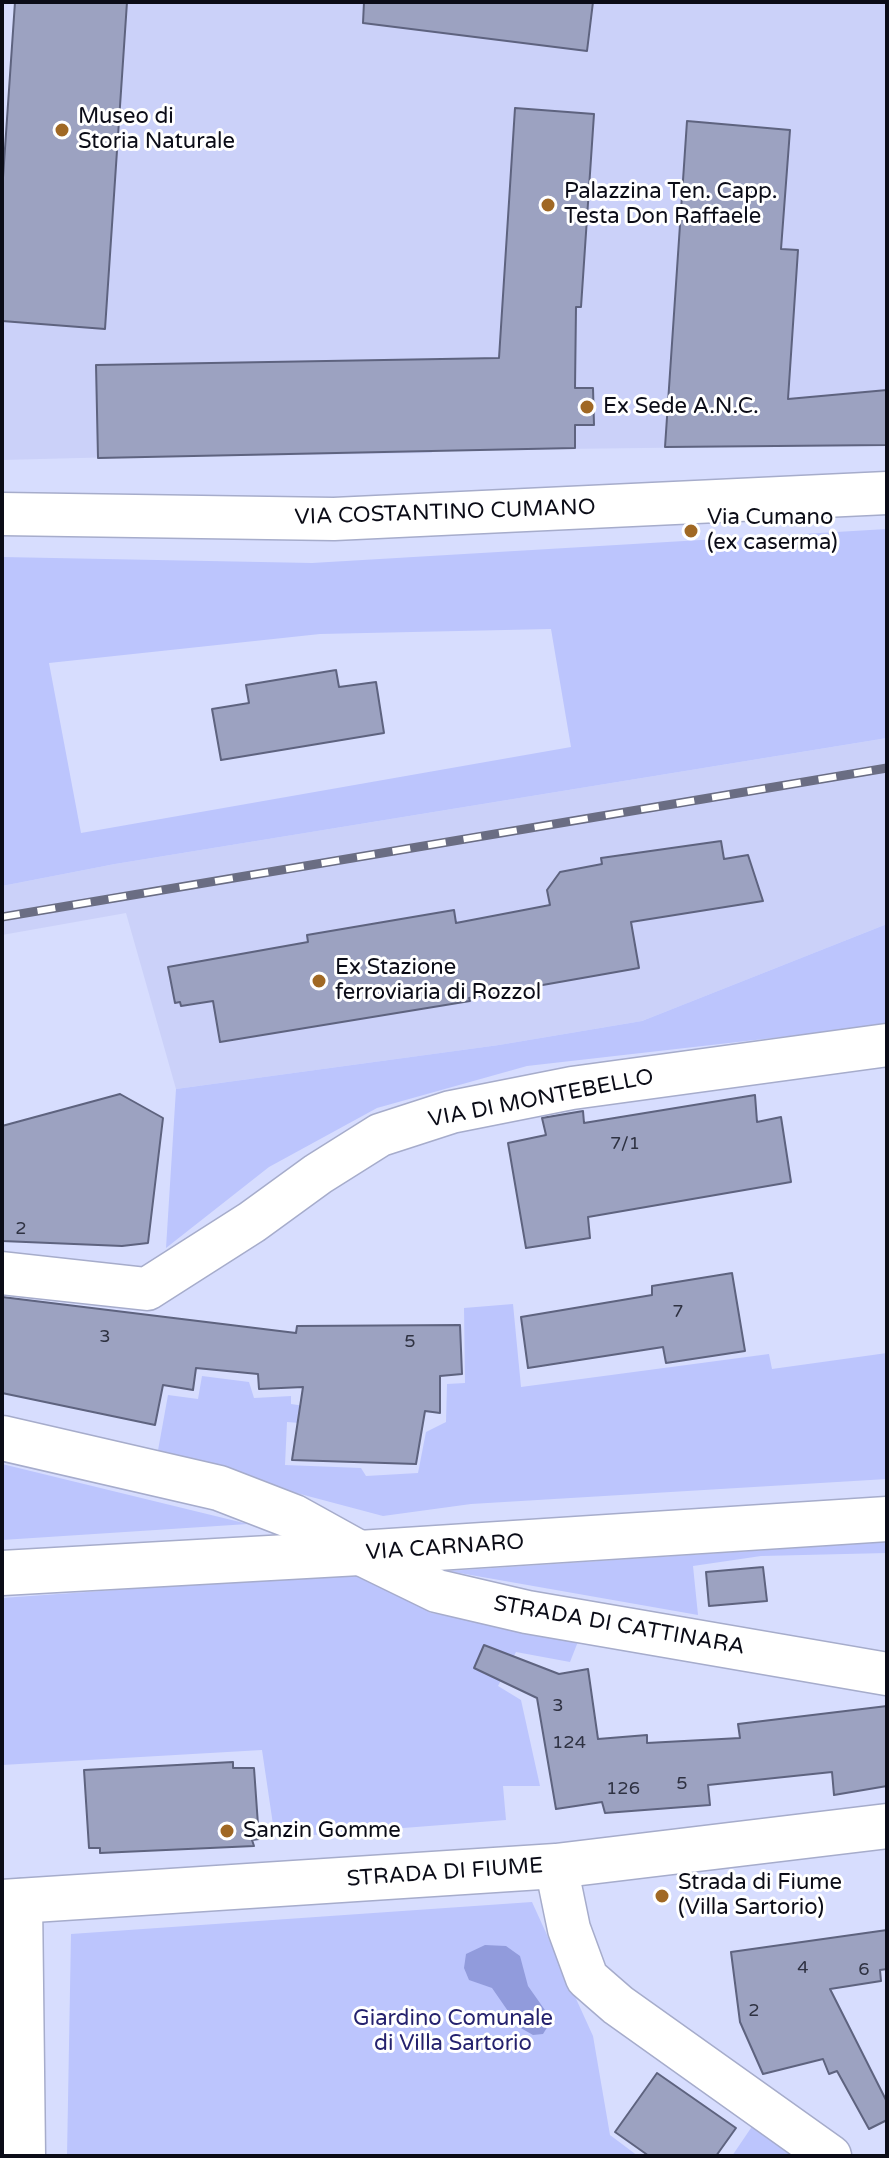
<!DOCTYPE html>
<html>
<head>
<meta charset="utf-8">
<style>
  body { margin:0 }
  #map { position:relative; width:889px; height:2158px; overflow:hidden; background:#d7ddfe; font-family:"Varela Round",sans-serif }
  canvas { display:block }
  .frame { position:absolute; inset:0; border:4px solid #0b0c17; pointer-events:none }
</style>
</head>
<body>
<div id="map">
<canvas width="889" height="2158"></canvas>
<div class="frame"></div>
</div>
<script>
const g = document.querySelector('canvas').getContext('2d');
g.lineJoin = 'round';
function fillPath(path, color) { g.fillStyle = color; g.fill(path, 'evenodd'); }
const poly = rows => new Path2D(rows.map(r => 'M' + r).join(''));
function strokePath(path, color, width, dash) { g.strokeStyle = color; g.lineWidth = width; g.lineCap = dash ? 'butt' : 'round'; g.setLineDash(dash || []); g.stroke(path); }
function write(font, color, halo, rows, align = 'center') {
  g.font = font + ' "Varela Round",sans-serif'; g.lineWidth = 6; g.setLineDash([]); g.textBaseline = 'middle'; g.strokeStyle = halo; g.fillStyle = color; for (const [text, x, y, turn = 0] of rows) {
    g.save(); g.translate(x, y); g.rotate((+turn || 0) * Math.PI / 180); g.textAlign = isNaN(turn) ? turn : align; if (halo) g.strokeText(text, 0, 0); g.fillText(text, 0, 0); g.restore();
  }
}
const built = poly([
  [15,2,887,2,887,445,481,450,481,446,432,445,432,453,243,456,242,448,196,455,2,460,2,192],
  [887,738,887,924,642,1021,499,1045,176,1089,126,913,2,935,2,886,115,864]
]);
const green = poly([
  [887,529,887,738,115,864,2,886,2,557,312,563],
  [551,629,571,747,81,833,49,663,320,634],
  [887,924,887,1025,527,1066,377,1108,269,1167,166,1248,176,1089,499,1045,642,1021],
  [513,1304,521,1387,769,1354,772,1369,887,1353,887,1479,471,1504,383,1516,157,1456,168,1395,198,1399,202,1376,249,1382,254,1398,291,1396,291,1404,339,1411,338,1426,287,1422,285,1465,361,1468,366,1476,418,1473,426,1432,446,1422,447,1384,465,1383,464,1308],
  [2,1464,248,1524,2,1540],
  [887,1542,887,1553,761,1556,693,1566,698,1615,448,1571],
  [356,1573,431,1613,579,1639,570,1662,516,1652,498,1686,521,1700,540,1786,503,1786,506,1820,275,1838,262,1750,2,1765,2,1598],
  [532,1902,593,2036,610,2135,638,2156,67,2156,71,1934],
  [753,2125,796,2156,732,2156]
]);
const water = poly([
  [485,1945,506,1946,520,1956,528,1986,547,2013,548,2026,543,2034,533,2035,519,2027,492,1988,469,1980,464,1968,466,1954]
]);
const building = poly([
  [15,2,127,2,105,329,2,321,2,192,15,2],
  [364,2,593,2,587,51,363,23,364,2],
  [515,108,594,114,581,307,576,307,575,388,593,388,594,425,575,425,575,448,98,458,96,365,499,358,515,108],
  [687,121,790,130,781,249,798,250,788,399,887,390,887,445,665,447,687,121],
  [336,670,339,687,376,682,384,733,221,760,212,709,249,703,246,685,336,670],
  [721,841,724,859,748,855,763,901,631,922,639,968,469,998,470,1001,220,1042,213,1001,181,1006,180,1002,175,1003,168,967,308,942,307,935,454,910,456,923,550,905,547,890,560,872,602,864,601,858,721,841],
  [120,1094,163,1118,148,1243,122,1246,2,1241,2,1126,120,1094],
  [755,1095,757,1122,781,1117,791,1182,588,1217,590,1238,526,1248,508,1143,546,1135,542,1118,583,1111,584,1123,755,1095],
  [732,1273,745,1351,666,1363,663,1347,528,1368,521,1317,652,1295,652,1286,732,1273],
  [2,1297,296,1333,297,1326,460,1325,462,1374,440,1376,440,1413,425,1411,416,1464,292,1460,303,1387,259,1389,258,1374,196,1368,193,1390,163,1385,155,1425,2,1393,2,1297],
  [763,1567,767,1601,709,1606,706,1572,763,1567],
  [484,1645,559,1674,588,1669,598,1739,647,1735,647,1743,740,1738,738,1724,887,1706,887,1786,834,1795,832,1772,708,1785,710,1805,605,1813,602,1802,556,1809,537,1698,474,1668,484,1645],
  [233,1762,233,1768,254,1768,259,1839,252,1840,254,1846,100,1853,100,1848,89,1848,84,1770,233,1762],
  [887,1930,887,1969,880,1970,881,1981,830,1989,887,2102,887,2120,869,2129,837,2071,829,2074,823,2059,763,2074,740,2022,731,1952,887,1930],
  [657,2073,736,2128,716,2156,649,2156,615,2132,657,2073]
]);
const street = poly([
  [2,514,334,519,887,493],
  [2,1273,147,1289,252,1222,318,1174,380,1135,451,1112,572,1088,887,1045],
  [359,1553,437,1591,527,1612,887,1674],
  [556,1866,569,1929,587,1978,618,2005,830,2156],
  [21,1900,24,2156]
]);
const secondary = poly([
  [2,1438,219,1488,294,1517,359,1553],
  [2,1902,556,1866,887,1826]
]);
const primary = poly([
  [2,1573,359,1553,887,1519]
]);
const rail = poly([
  [2,917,887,768]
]);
const markers = [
  [62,130,8,"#a06824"],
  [548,205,8,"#a06824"],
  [587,407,8,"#a06824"],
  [691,531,8,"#a06824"],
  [319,981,8,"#a06824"],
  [227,1831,8,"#a06824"],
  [662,1896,8,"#a06824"]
];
const numberNames = [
  ["7/1",625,1144],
  ["2",21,1229],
  ["7",678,1312],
  ["3",105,1337],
  ["5",410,1342],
  ["3",558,1706],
  ["124",569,1743],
  ["5",682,1784],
  ["126",623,1789],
  ["4",803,1968],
  ["6",864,1970],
  ["2",754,2011]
];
const poiNames = [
  ["Museo di",78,117],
  ["Storia Naturale",78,142],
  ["Palazzina Ten. Capp.",564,192],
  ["Testa Don Raffaele",564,217],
  ["Ex Sede A.N.C.",603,407],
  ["Via Cumano",707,518],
  ["(ex caserma)",707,543],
  ["Ex Stazione",335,968],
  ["ferroviaria di Rozzol",335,993],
  ["Sanzin Gomme",243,1831],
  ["Strada di Fiume",678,1883],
  ["(Villa Sartorio)",678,1908]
];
const streetNames = [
  ["VIA COSTANTINO CUMANO",445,513,-2],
  ["VIA DI MONTEBELLO",541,1099,-11],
  ["VIA CARNARO",445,1548,-4],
  ["STRADA DI CATTINARA",619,1626,10],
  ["STRADA DI FIUME",445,1873,-4]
];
const parkNames = [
  ["Giardino Comunale",453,2019],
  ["di Villa Sartorio",453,2044]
];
fillPath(built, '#cbd1f9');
fillPath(green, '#bcc5fd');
fillPath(water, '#919bdc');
fillPath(building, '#9ca2c1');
strokePath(building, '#5e637f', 2);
strokePath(street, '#a6accb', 45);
strokePath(secondary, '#a6accb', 47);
strokePath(primary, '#a6accb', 47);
strokePath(street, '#fff', 42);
strokePath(secondary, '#fff', 44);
strokePath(primary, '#fff', 44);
strokePath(rail, '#6a6d83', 9);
strokePath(rail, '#fff', 6, [18]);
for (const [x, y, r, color] of markers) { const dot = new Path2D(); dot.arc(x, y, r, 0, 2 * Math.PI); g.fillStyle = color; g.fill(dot); strokePath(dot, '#fff', 3); }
write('18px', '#2f3242', null, numberNames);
write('22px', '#0b0c17', '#fff', poiNames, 'left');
write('22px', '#0b0c17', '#fff', streetNames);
write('22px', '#25226e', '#fff', parkNames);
</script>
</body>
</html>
